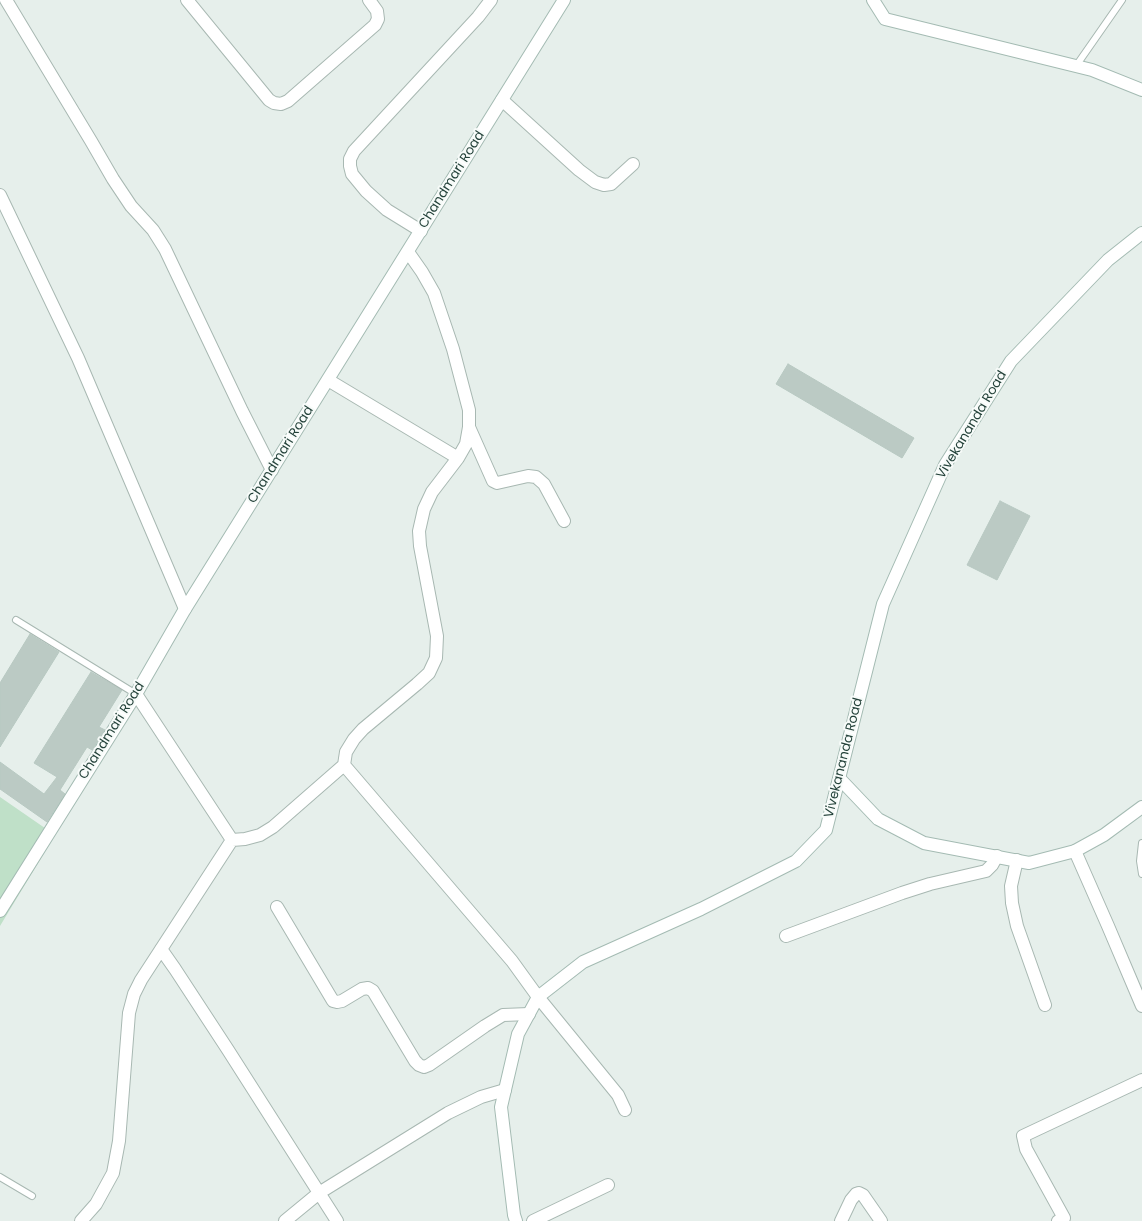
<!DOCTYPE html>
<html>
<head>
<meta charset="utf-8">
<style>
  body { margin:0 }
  canvas { display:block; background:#e6efeb }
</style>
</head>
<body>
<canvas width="1142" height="1221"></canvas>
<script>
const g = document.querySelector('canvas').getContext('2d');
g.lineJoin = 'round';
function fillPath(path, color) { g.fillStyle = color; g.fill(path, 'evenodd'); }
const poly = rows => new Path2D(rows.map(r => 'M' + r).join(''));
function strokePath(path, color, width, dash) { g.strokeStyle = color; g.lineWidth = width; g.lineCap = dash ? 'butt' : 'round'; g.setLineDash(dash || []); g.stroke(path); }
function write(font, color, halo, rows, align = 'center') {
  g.font = font + ' Poppins,sans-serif'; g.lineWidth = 4; g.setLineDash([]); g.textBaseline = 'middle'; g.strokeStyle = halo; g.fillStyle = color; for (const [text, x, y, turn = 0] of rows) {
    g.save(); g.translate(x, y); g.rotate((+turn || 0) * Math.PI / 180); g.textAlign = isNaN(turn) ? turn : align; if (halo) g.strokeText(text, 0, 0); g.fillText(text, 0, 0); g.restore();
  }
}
const green = poly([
  [0,797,55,835,0,926]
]);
const building = poly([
  [788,364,914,438,902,458,776,384,788,364],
  [1000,501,1030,516,997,580,967,565,1000,501],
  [30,634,59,652,0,747,0,683,30,634],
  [91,672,122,690,99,727,105,730,92,750,87,747,60,790,65,794,47,822,0,789,0,762,44,794,57,777,34,763,91,672]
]);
const lane = poly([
  [1076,66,1122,0],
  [16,620,136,694],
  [1142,843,1140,861,1142,874],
  [0,1177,32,1196]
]);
const street = poly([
  [6,0,91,141,113,179,131,206,153,230,165,249,242,411,272,470],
  [187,0,269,100,274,103,281,104,288,101,375,25,378,19,377,11,369,0],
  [502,100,579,170,595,182,604,185,611,184,633,164],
  [0,195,78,358,185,609],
  [421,231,387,210,366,191,352,174,350,166,350,159,354,151,478,17,491,0],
  [408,252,422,272,434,293,453,349,469,410,469,427,466,444,458,458,432,492,424,509,419,531,420,546,437,636,436,658,429,673,417,684,363,729,354,739,346,752,344,765,512,961,538,997,618,1095,625,1110],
  [328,380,458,458],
  [469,427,493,481,497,483,528,476,536,477,544,484,564,521],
  [232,840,245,839,260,835,273,827,344,765],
  [1075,851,1108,926,1142,1006],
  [1017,860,1011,886,1012,903,1017,926,1045,1005],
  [277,907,333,1001,337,1002,342,1001,362,989,368,988,373,991,415,1061,419,1065,424,1067,429,1065,485,1026,503,1015,529,1014],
  [786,936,902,893,930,884,986,871,992,865,997,856],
  [161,949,175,969,228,1050,337,1221],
  [81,1221,96,1204,113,1173,119,1141,129,1013,134,994,141,980,232,840,136,694],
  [285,1221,319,1193,448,1113,481,1097,505,1090],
  [533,1221,608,1185],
  [841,1221,851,1200,856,1194,859,1193,863,1195,881,1221],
  [1058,1221,1064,1218,1026,1149,1023,1136,1142,1080]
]);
const secondary = poly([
  [873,0,885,19,1092,70,1142,90],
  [839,778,878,819,924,843,1029,863,1075,851,1104,835,1142,807],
  [0,911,136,694,185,609,564,0],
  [516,1221,514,1215,501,1107,518,1034,538,997,583,962,701,909,796,861,826,830,883,604,945,465,1011,361,1108,260,1142,233]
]);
const streetNames = [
  ["Chandmari Road",452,180,-58],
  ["Vivekananda Road",972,425,-59],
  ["Chandmari Road",281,455,-58],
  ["Chandmari Road",112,731,-58],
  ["Vivekananda Road",844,758,-76]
];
fillPath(green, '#bfe0c8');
fillPath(building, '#bbcac4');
strokePath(building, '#b8c9c2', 1);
strokePath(lane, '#a8b8b2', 8);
strokePath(street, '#a8b8b2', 14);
strokePath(secondary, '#a4bbb3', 14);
strokePath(lane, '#fff', 6);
strokePath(street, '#fff', 12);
strokePath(secondary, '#fff', 12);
write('13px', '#24423a', '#f7fbf9', streetNames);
</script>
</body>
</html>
